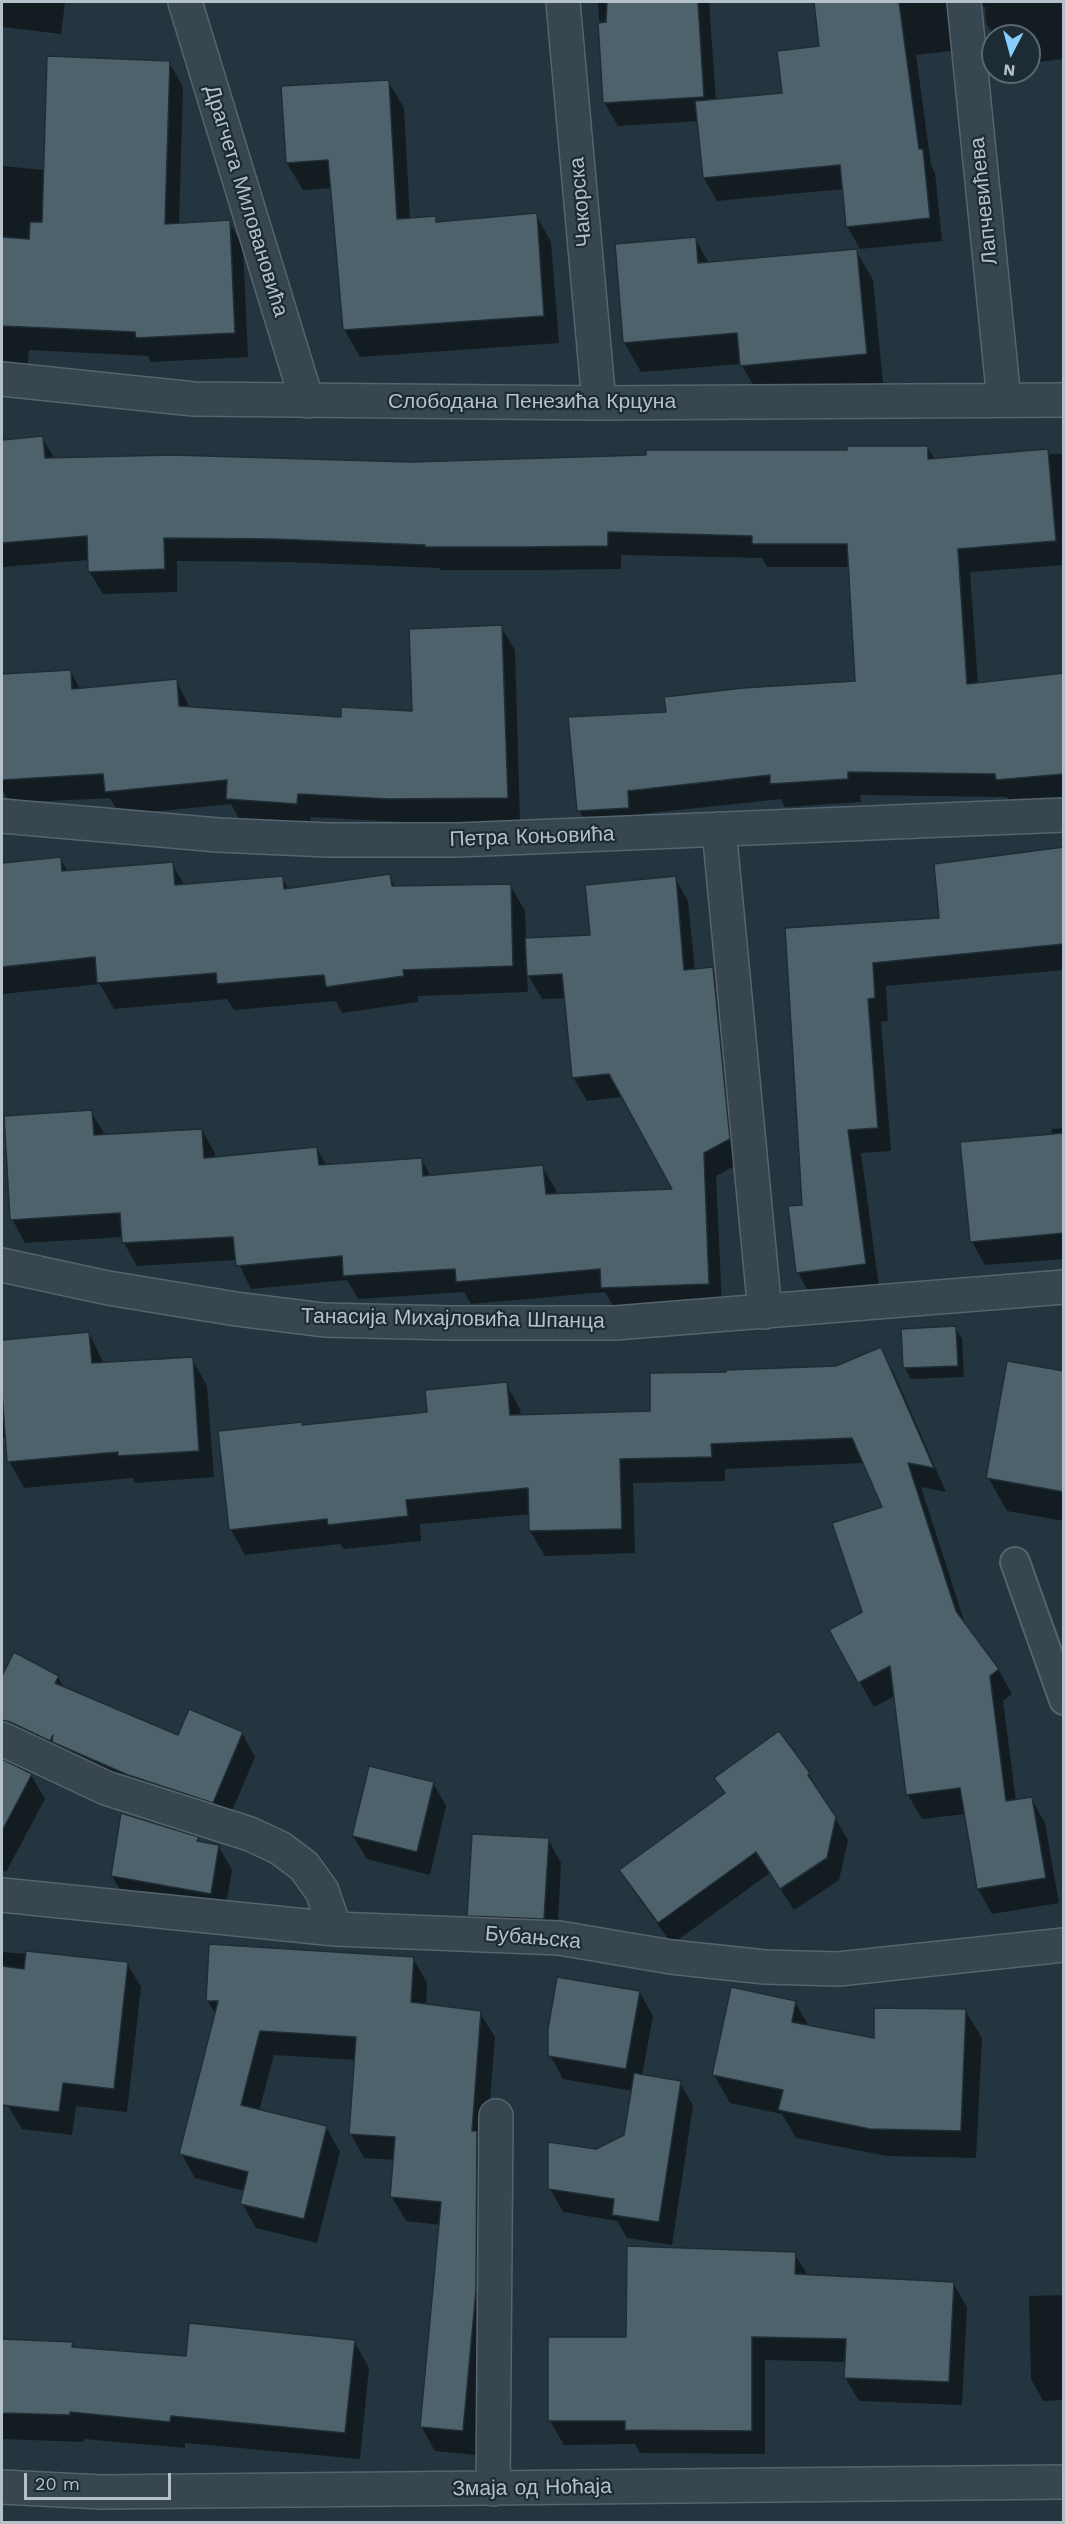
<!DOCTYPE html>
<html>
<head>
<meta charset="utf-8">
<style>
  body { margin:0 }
  #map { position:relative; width:1065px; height:2524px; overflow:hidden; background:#24353f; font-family:"Work Sans",sans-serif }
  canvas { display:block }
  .frame { position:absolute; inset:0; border:3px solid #b4c1ca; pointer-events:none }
  .north { position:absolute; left:981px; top:24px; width:60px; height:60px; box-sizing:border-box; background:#1d2b34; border:2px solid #596770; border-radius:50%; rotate:186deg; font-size:16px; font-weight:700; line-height:24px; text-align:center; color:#b4c1ca }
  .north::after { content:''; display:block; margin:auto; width:21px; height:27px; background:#88cdfb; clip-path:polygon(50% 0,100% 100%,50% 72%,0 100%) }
  .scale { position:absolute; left:24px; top:2473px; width:147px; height:27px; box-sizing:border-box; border:3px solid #b4c1ca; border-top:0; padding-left:8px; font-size:18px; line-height:21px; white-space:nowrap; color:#b4c1ca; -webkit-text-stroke:4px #1d2b34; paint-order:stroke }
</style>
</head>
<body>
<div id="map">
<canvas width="1065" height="2524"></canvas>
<div class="frame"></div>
<div class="north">N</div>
<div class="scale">20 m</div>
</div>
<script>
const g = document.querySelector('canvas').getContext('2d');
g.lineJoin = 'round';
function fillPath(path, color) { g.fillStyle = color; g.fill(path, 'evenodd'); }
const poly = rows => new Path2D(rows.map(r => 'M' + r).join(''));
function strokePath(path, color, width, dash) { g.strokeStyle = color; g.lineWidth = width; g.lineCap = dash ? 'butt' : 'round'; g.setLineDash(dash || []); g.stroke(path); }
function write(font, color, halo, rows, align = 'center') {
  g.font = font + ' "Work Sans",sans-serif'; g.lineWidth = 4.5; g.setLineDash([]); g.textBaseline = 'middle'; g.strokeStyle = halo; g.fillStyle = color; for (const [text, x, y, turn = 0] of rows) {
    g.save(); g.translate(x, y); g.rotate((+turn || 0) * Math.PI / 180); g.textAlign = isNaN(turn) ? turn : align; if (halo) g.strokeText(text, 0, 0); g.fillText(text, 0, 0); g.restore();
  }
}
const shadow = poly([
  [2,2,65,2,61,34,2,27],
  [598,2,709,2,716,101,784,94,821,47,816,2,1064,2,1064,59,1029,63,1029,36,994,36,986,23,985,7,976,6,960,50,916,55,931,165,935,173,942,241,860,249,847,226,843,189,717,201,704,178,699,121,618,126,604,102],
  [169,62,183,87,179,224,229,222,243,246,248,357,151,362,148,356,29,350,27,368,2,365,2,166,45,170],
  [388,81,404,108,410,219,435,217,438,223,536,215,551,242,559,343,360,357,344,329,332,188,303,190,287,163],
  [695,239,709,263,856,250,873,280,883,383,759,395,741,364,641,372,624,342],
  [42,438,55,459,411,463,848,451,927,447,935,460,1047,451,1050,454,1064,454,1064,565,970,572,978,684,1064,675,1064,798,1010,803,1007,797,860,795,861,802,785,807,781,799,641,814,642,831,592,834,579,810,668,713,857,682,850,567,767,567,762,558,621,555,621,569,540,570,440,570,439,568,288,562,177,561,177,592,103,594,89,571,89,560,2,567,2,441],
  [501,627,515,650,520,822,403,822,311,817,310,827,241,822,231,804,120,815,110,798,10,803,2,789,2,675,70,671,80,689,176,680,190,708,342,719,414,713],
  [1064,849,1064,970,886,986,888,1021,881,1022,891,1151,861,1153,879,1287,811,1296,798,1273,804,1206,787,929,941,919],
  [60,858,68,872,172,864,185,886,282,878,289,889,389,876,396,888,510,885,525,911,526,940,591,936,675,878,688,901,695,971,713,969,726,992,742,1162,716,1176,722,1307,616,1311,605,1292,471,1304,464,1292,358,1299,347,1280,251,1289,237,1260,137,1266,124,1243,123,1237,25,1243,12,1219,91,1112,105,1135,202,1130,215,1153,215,1159,317,1149,327,1166,422,1160,431,1177,542,1167,556,1190,556,1195,675,1191,623,1097,587,1101,573,1077,566,998,542,999,527,973,528,992,418,996,418,1002,342,1013,336,1001,234,1010,227,999,114,1009,100,984,2,994,2,866],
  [1064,1128,1064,1259,985,1265,972,1242,1052,1135,1051,1129],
  [955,1327,962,1339,964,1377,911,1379,905,1368],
  [89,1333,104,1364,192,1359,207,1386,214,1477,135,1483,133,1478,24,1488,9,1461,7,1437,2,1438,2,1341],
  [880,1349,894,1373,946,1492,921,1487,966,1627,998,1669,1012,1694,1003,1701,1016,1801,1031,1798,1045,1823,1059,1903,992,1914,978,1889,965,1814,922,1819,908,1795,895,1696,874,1707,831,1631,863,1613,884,1508,864,1463,725,1469,725,1481,633,1483,635,1553,545,1556,530,1531,530,1514,420,1524,421,1541,344,1549,340,1544,245,1555,231,1530,303,1427,429,1413,506,1384,520,1409,521,1416,652,1413,728,1374,836,1368],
  [1064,1372,1064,1521,1007,1511,988,1477],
  [15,1654,58,1677,65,1689,179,1737,242,1733,255,1757,226,1825,2,1751,2,1679],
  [2,1761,31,1775,45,1799,6,1872,2,1870],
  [809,1774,848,1840,839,1880,794,1910,770,1873,672,1944,634,1892,621,1870,726,1794,716,1779],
  [433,1783,446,1806,430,1875,367,1859,353,1836],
  [198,1838,200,1843,219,1847,232,1870,224,1917,126,1900,112,1876],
  [548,1839,561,1863,557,1942,483,1939,470,1915],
  [2,1952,127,1963,141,1987,127,2112,76,2106,72,2135,22,2129,8,2106,11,2084,2,2083],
  [413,1958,427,1983,426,2006,480,2013,495,2037,486,2150,489,2315,476,2455,435,2451,421,2426,441,2225,406,2221,392,2197,395,2160,364,2158,350,2133,356,2060,274,2055,259,2111,326,2127,340,2152,317,2243,256,2228,242,2203,245,2191,195,2178,181,2153,216,2015,207,2000],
  [640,1993,653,2016,642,2076,680,2082,693,2106,672,2245,627,2238,617,2221,563,2212,550,2189,622,2154,632,2091,563,2079,550,2055],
  [795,2002,809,2027,875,2040,965,2010,982,2038,976,2158,887,2156,796,2138,782,2114,730,2103,714,2075],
  [795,2254,808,2276,953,2283,967,2307,962,2405,859,2401,845,2377,846,2362,765,2360,765,2454,640,2453,635,2444,564,2445,550,2421,550,2338,628,2338],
  [1064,2295,1064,2400,1043,2401,1031,2379,1029,2296],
  [2,2340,72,2343,75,2348,187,2358,354,2341,369,2368,360,2459,185,2443,185,2448,84,2439,84,2442,2,2439]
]);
const building = poly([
  [607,2,698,2,704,97,603,103,598,23,606,22,607,2],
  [814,2,899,2,919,149,923,149,930,218,846,227,840,165,703,178,695,101,782,93,777,51,819,46,814,2],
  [47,56,170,61,165,224,230,220,235,333,136,338,135,332,2,326,2,237,29,239,30,222,42,222,47,56],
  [389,80,397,219,436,216,436,222,537,213,544,316,343,330,328,160,286,163,281,86,389,80],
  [696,237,698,263,857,249,867,354,740,366,737,333,623,343,615,244,696,237],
  [43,436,45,458,172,455,411,462,646,455,646,450,847,450,847,446,928,446,928,459,1048,449,1056,541,958,549,967,684,1064,673,1064,774,996,780,995,774,848,772,848,779,770,784,770,775,628,791,629,808,577,811,568,717,666,712,664,697,743,688,855,681,847,544,752,544,752,536,608,532,608,546,526,547,425,547,425,545,273,539,164,538,165,569,88,572,87,536,2,543,2,440,43,436],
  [502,625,508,798,389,799,298,794,297,804,226,799,227,780,105,792,103,774,2,780,2,674,71,670,72,689,177,679,179,706,341,717,341,707,412,711,409,629,502,625],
  [1064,847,1064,944,873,963,875,998,868,999,878,1128,848,1130,866,1264,796,1273,788,1206,802,1205,785,928,939,918,934,864,1064,847],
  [61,857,62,871,173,862,175,885,283,876,284,889,390,874,392,886,511,884,513,966,403,970,404,976,326,987,324,975,217,984,216,973,97,983,95,957,2,967,2,863,61,857],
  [676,876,684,970,713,967,730,1139,704,1153,709,1284,601,1288,600,1269,456,1282,455,1269,343,1276,342,1256,236,1266,233,1237,122,1243,120,1213,10,1220,4,1116,92,1110,94,1135,202,1129,204,1158,317,1147,319,1165,422,1158,423,1176,543,1165,546,1194,672,1189,609,1074,572,1078,562,974,527,976,525,938,590,935,585,885,676,876],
  [1064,1133,1064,1233,970,1242,960,1142,1064,1133],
  [956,1326,958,1366,903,1368,901,1329,956,1326],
  [89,1332,92,1363,193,1357,199,1451,118,1456,118,1452,7,1462,2,1393,2,1340,89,1332],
  [881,1347,934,1468,908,1463,956,1611,999,1669,990,1676,1006,1801,1032,1797,1046,1878,977,1889,960,1788,906,1795,890,1666,858,1683,829,1630,862,1612,832,1523,882,1507,852,1438,711,1444,712,1457,620,1459,622,1529,529,1531,528,1488,406,1500,408,1516,328,1525,327,1519,229,1530,218,1431,302,1422,302,1425,427,1412,425,1390,507,1382,510,1415,650,1411,650,1373,726,1372,726,1370,836,1366,881,1347],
  [1007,1361,1064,1371,1064,1492,986,1478,1007,1361],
  [14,1652,59,1676,55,1683,178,1735,189,1709,243,1732,213,1803,128,1775,52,1742,53,1735,50,1741,10,1722,2,1720,2,1676,14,1652],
  [779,1731,810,1773,808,1775,836,1817,827,1858,780,1889,756,1852,658,1923,619,1870,725,1793,714,1778,779,1731],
  [2,1759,32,1774,2,1831,2,1759],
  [369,1766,434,1782,417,1852,352,1836,369,1766],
  [121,1813,199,1837,197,1841,219,1845,211,1894,111,1876,121,1813],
  [472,1834,549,1838,544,1919,467,1916,472,1834],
  [209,1944,414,1957,411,2002,481,2011,472,2131,477,2131,476,2290,463,2431,420,2427,441,2202,390,2197,395,2137,349,2134,356,2037,260,2031,241,2105,327,2126,304,2219,240,2204,248,2172,179,2154,218,2001,206,2001,209,1944],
  [26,1951,128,1962,114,2089,63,2083,59,2112,2,2105,2,1966,24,1969,26,1951],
  [557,1977,640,1991,626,2069,548,2056,548,2029,557,1977],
  [731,1987,796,2001,792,2022,874,2038,874,2008,966,2009,961,2131,870,2129,778,2110,783,2090,712,2075,731,1987],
  [634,2073,681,2081,659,2222,612,2215,614,2199,548,2189,548,2142,596,2149,624,2135,634,2073],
  [627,2246,796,2252,795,2274,954,2282,949,2382,844,2378,846,2339,752,2337,752,2431,625,2430,625,2421,548,2421,548,2337,626,2337,627,2246],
  [189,2323,355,2340,345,2433,171,2416,170,2422,70,2412,70,2415,2,2413,2,2339,73,2342,72,2347,186,2356,189,2323]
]);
const lane = poly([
  [1015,1562,1064,1700]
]);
const street = poly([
  [185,2,307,401],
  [563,2,599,403],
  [964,2,1004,400],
  [2,379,194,399,599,403,1064,400],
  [2,816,218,835,328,840,458,840,1064,815],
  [719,829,765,1312],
  [2,1265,108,1288,236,1309,324,1320,452,1323,615,1323,1064,1287],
  [2,1739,106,1788,250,1834,280,1848,304,1866,322,1891,335,1929],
  [2,1895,335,1929,559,1938,671,1957,765,1967,838,1969,1064,1945],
  [2,2487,101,2492,1064,2482],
  [493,2489,496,2116]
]);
const streetNames = [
  ["Драгчета Миловановића",246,201,73],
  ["Лапчевићева",984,201,-96],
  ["Чакорска",581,202,-95],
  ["Слободана Пенезића Крцуна",532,402],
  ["Петра Коњовића",532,837,-2],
  ["Танасија Михајловића Шпанца",453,1319,1],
  ["Бубањска",533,1938,5],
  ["Змаја од Ноћаја",532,2488,-1]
];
fillPath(shadow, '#0007');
fillPath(building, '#4e626c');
strokePath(building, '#1f2d36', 1.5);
strokePath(lane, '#56646d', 32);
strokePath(street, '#56646d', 36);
strokePath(lane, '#38464f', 28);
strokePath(street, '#38464f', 33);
write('21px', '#b4c1ca', '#1d2b34', streetNames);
</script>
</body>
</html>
